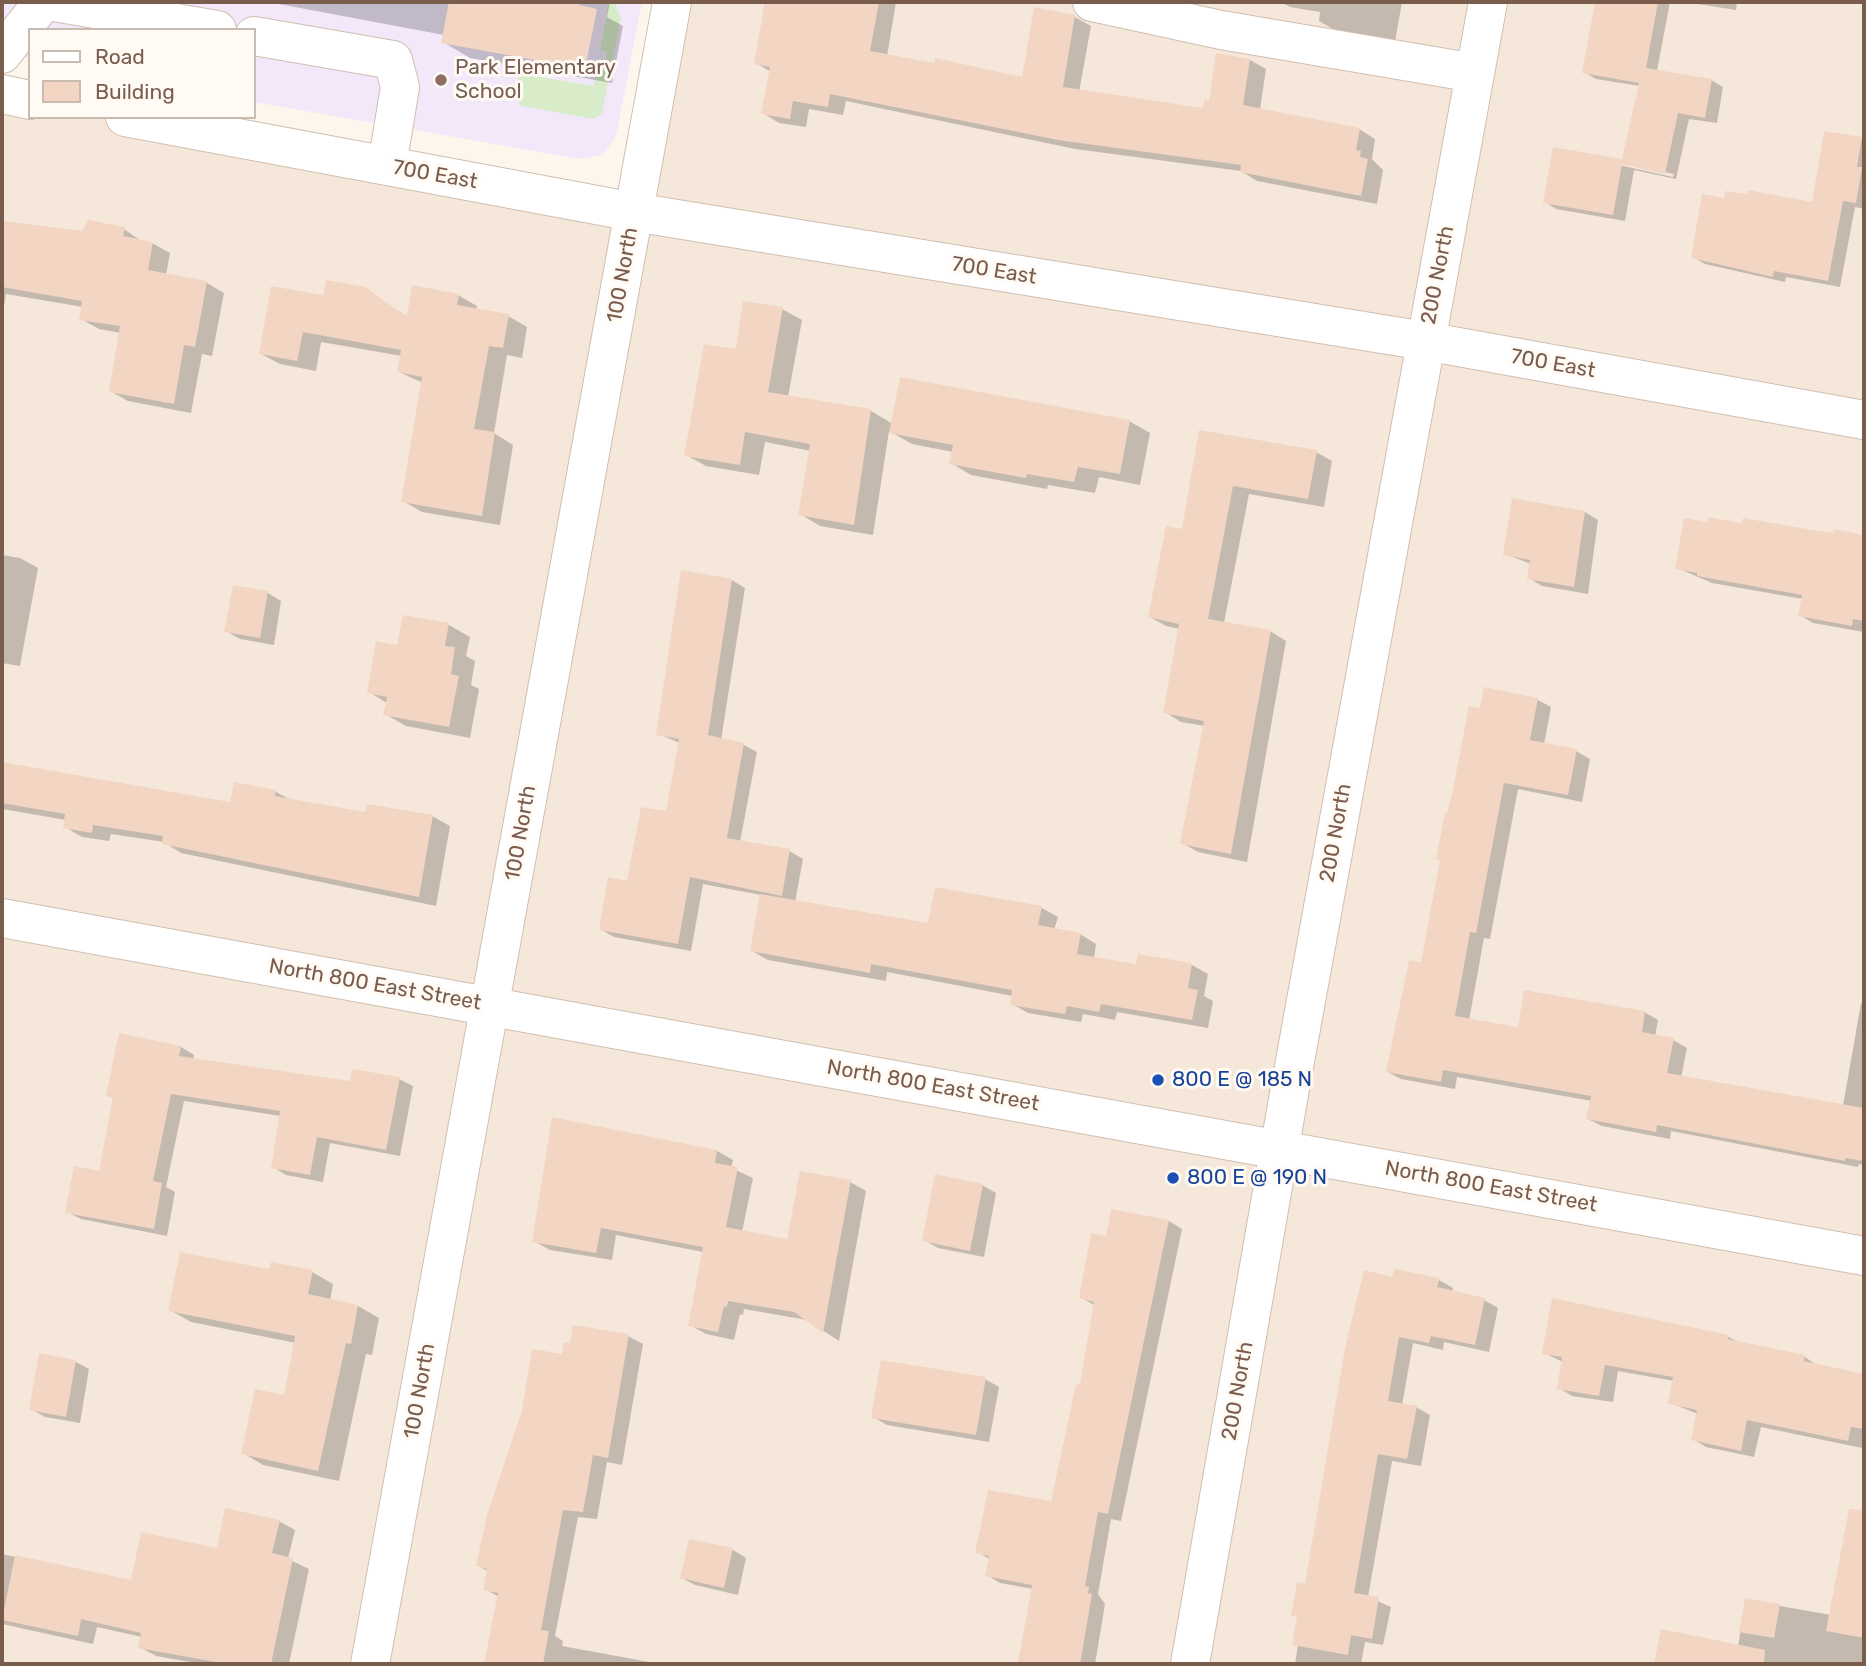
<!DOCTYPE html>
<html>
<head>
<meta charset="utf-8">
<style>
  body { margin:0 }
  #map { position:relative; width:1866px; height:1666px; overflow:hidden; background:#fdf6ec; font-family:Rubik,sans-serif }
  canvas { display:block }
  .frame { position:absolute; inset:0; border:4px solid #7a5c4d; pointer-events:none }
  .legend { position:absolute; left:28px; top:28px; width:228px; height:91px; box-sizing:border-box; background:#fffaf3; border:2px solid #cabbb1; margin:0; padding:9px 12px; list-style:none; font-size:21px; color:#7a5c4d }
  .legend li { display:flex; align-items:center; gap:14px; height:35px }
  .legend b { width:35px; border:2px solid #cabbb1 }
</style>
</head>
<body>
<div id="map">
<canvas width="1866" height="1666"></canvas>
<div class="frame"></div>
<ul class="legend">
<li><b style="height:9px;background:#fff"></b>Road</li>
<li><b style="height:19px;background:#f3d5c3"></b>Building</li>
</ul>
</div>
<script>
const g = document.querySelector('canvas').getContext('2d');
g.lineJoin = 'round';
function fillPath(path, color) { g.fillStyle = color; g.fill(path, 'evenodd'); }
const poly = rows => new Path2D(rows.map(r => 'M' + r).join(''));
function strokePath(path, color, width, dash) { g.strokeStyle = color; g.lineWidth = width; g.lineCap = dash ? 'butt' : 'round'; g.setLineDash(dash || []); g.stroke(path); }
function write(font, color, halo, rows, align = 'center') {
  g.font = font + ' Rubik,sans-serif'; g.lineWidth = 6; g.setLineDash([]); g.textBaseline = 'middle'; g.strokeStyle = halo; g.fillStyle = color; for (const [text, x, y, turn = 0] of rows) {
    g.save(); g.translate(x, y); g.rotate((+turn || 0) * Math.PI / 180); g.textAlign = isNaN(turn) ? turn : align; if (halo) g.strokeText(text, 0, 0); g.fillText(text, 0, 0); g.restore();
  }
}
const residential = poly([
  [672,2,1864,2,1864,1664,2,1664,2,94,30,117,125,117,634,212]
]);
const education = poly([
  [2,2,642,2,616,136,603,155,580,159,254,102,254,30,30,30,30,59,2,49]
]);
const green = poly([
  [609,2,615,2,621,18,602,113,594,119,521,106,515,96,518,77,523,74,594,86,598,61,605,60,607,52,600,50]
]);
const shadow = poly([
  [268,2,610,2,607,17,623,26,612,83,470,58,443,42,444,35],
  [765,2,896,2,887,56,1023,79,1075,17,1091,26,1079,92,1204,110,1250,60,1266,69,1260,110,1359,129,1375,139,1372,159,1383,170,1377,204,1257,181,1241,171,1075,149,846,101,843,115,809,109,806,127,779,123,763,113,771,72,756,63],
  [1281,2,1402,2,1395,42,1338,32,1319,21,1320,12,1290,7],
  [1597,2,1670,2,1657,71,1711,80,1723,87,1717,123,1689,119,1676,179,1634,170,1625,221,1556,209,1545,202,1554,149,1623,161,1640,86,1596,79,1584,72],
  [1619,163,1674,174,1673,177,1619,165],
  [1685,2,1737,2,1736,10],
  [1861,139,1864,141,1864,209,1855,207,1840,287,1786,277,1785,282,1705,264,1693,257,1726,200,1813,204],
  [2,223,65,234,124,229,141,241,152,243,170,253,166,275,207,283,224,293,212,356,202,354,191,413,128,401,110,391,121,333,99,329,81,319,83,307,6,294,2,319],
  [365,289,409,318,458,295,477,306,476,310,508,316,527,327,522,358,507,355,494,433,513,445,500,525,422,512,403,501,423,383,399,372,402,356,321,342,316,371,280,364,261,354,325,297],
  [782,309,802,320,788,397,871,411,893,424,1129,421,1150,433,1140,485,1099,477,1095,493,1048,485,1047,489,971,475,951,463,953,452,912,444,889,431,873,535,820,526,800,514,811,451,765,442,759,475,706,466,686,455,738,351],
  [1201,432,1316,452,1332,461,1324,507,1249,494,1224,623,1270,631,1286,641,1247,862,1198,852,1182,843,1205,726,1181,722,1165,712,1180,629,1166,626,1150,617,1183,531],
  [1585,512,1598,520,1588,594,1542,586,1529,578,1531,564,1505,554],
  [1835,531,1864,536,1864,632,1813,623,1800,615,1803,599,1712,583,1677,568,1835,534],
  [2,555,20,558,38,568,20,666,2,663],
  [732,580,745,588,721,740,744,745,757,752,740,842,789,851,803,859,795,902,930,926,1042,908,1058,917,1054,930,1080,934,1096,944,1094,958,1138,966,1192,965,1208,974,1204,996,1213,1001,1208,1028,1117,1012,1115,1020,1083,1014,1081,1022,1028,1013,1012,1004,1013,996,887,972,886,981,768,960,752,951,761,895,703,884,691,951,614,937,600,929,667,813,680,743,658,734],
  [234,587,268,593,281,601,274,645,240,639,226,631],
  [405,617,449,625,470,637,466,656,475,661,471,685,479,689,470,738,406,726,385,714,387,703,369,692,399,647],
  [1538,700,1551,707,1544,744,1576,751,1590,759,1582,802,1518,789,1490,939,1484,938,1469,1021,1519,1029,1644,1012,1658,1020,1655,1037,1673,1040,1687,1048,1681,1078,1843,1106,1861,1003,1864,1004,1864,1165,1859,1164,1858,1167,1671,1131,1670,1139,1602,1126,1588,1119,1592,1101,1457,1077,1455,1089,1401,1079,1388,1072,1422,964,1449,815,1481,710],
  [2,763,232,804,235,784,276,792,291,800,367,814,432,816,450,826,436,906,181,853,164,842,111,834,109,841,82,837,65,827,66,820,2,809],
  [181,1047,194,1055,193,1059,351,1083,399,1079,413,1086,400,1156,330,1143,323,1182,286,1175,273,1167,281,1116,184,1101,166,1187,175,1192,167,1236,81,1219,67,1212,100,1173,115,1099,108,1095],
  [717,1151,733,1160,731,1168,753,1178,742,1232,788,1241,850,1182,866,1191,839,1341,807,1320,744,1309,743,1315,740,1314,734,1340,706,1334,690,1325,703,1252,616,1235,612,1260,550,1250,534,1241],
  [982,1185,996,1193,984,1257,938,1248,924,1240],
  [1169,1221,1182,1229,1121,1521,1111,1519,1098,1594,1105,1604,1095,1664,1018,1664,1033,1589,1000,1583,987,1575,990,1559,977,1552,1052,1503,1081,1386,1096,1306,1080,1297,1107,1238],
  [270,1271,312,1272,333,1284,330,1301,358,1306,379,1318,372,1355,366,1354,339,1481,263,1465,243,1453,285,1397,296,1343,191,1322,170,1310],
  [1394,1279,1439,1280,1453,1288,1452,1292,1484,1300,1498,1308,1489,1352,1444,1342,1443,1350,1413,1343,1402,1405,1416,1407,1430,1415,1421,1466,1392,1461,1368,1597,1391,1607,1383,1645,1365,1642,1361,1664,1295,1664,1307,1586],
  [1553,1300,1729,1337,1740,1343,1805,1357,1818,1366,1864,1377,1862,1448,1761,1427,1754,1457,1706,1447,1693,1439,1698,1414,1670,1403,1674,1381,1618,1371,1613,1402,1572,1396,1559,1388,1563,1362,1544,1353],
  [628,1336,643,1344,622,1465,607,1462,597,1519,578,1517,555,1636,563,1641,562,1646,660,1664,488,1664,499,1597,485,1589,488,1571,478,1566,564,1356],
  [76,1362,89,1369,80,1423,45,1417,31,1409],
  [985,1379,999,1387,989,1442,887,1425,873,1417],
  [1848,1520,1864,1523,1864,1664,1655,1664,1738,1646,1746,1600,1831,1615],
  [279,1521,295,1530,288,1559,309,1569,289,1664,201,1664,156,1656,140,1647,142,1637,97,1627,93,1644,2,1624,2,1554,132,1582,218,1550],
  [690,1541,733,1550,746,1558,738,1595,695,1585,682,1578]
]);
const building = poly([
  [449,2,580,2,579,5,597,9,585,69,441,43],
  [765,2,879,2,870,51,934,63,935,58,1022,77,1034,7,1075,15,1063,87,1203,108,1204,100,1209,101,1216,53,1250,59,1243,105,1360,128,1356,150,1361,151,1360,157,1368,159,1361,196,1240,172,1241,165,1058,140,830,94,828,107,793,101,790,119,761,114,770,67,754,64],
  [1595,2,1658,2,1646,68,1712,79,1705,118,1678,113,1665,174,1622,164,1613,215,1543,203,1553,147,1622,159,1639,83,1582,73],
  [1824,131,1862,137,1857,167,1862,167,1856,203,1843,201,1828,281,1774,271,1773,277,1691,258,1702,194,1724,198,1725,191,1747,194,1748,190,1812,202],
  [88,220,125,227,123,236,153,242,148,270,207,281,195,347,184,345,174,404,109,392,120,326,79,320,82,301,2,287,2,221,82,231],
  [326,280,365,287,407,317,412,285,459,294,457,305,509,314,503,348,489,346,474,429,495,432,482,516,401,502,422,377,397,372,401,350,303,332,297,361,259,354,271,286,323,295],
  [743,301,783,307,768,392,871,409,854,525,798,515,810,444,745,432,740,465,684,456,704,344,736,349],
  [900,377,1130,420,1120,474,1078,467,1074,482,1027,474,1026,478,949,464,953,445,889,433],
  [1199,430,1317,450,1308,499,1233,486,1208,619,1271,630,1231,854,1180,844,1204,721,1163,713,1179,624,1148,617,1166,526,1182,529],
  [1512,498,1585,511,1574,587,1527,579,1530,560,1503,555],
  [1708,517,1742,523,1743,518,1813,530,1833,533,1834,529,1864,535,1864,621,1853,619,1852,626,1798,616,1802,595,1697,576,1697,573,1675,569,1684,518,1707,522],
  [681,570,732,579,708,735,744,743,727,838,790,849,782,896,690,877,678,944,599,930,608,877,627,881,641,807,666,811,679,739,656,735],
  [233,585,268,591,260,638,224,632],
  [403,615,449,623,445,646,455,647,451,674,459,676,449,727,383,715,387,697,367,693,376,641,397,645],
  [1484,687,1538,698,1530,740,1577,749,1568,795,1504,783,1476,933,1470,932,1455,1016,1518,1027,1524,990,1645,1011,1642,1032,1674,1038,1667,1073,1864,1108,1864,1161,1845,1158,1845,1161,1657,1125,1656,1132,1586,1119,1591,1096,1443,1070,1441,1082,1386,1072,1409,960,1421,962,1440,860,1436,859,1445,813,1447,813,1453,789,1469,706,1480,708],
  [2,762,230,802,234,782,276,790,275,796,365,812,367,804,433,815,419,897,162,844,163,836,93,825,92,833,63,828,65,814,2,803],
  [935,887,1042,906,1038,925,1081,933,1077,954,1136,964,1138,954,1192,963,1188,988,1198,990,1192,1020,1101,1004,1099,1012,1067,1006,1065,1014,1010,1005,1012,990,871,964,870,973,750,951,760,894,928,923],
  [119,1033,181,1046,179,1056,350,1081,352,1069,400,1077,386,1150,317,1137,310,1175,271,1168,280,1111,171,1094,153,1181,162,1183,154,1229,65,1213,74,1166,99,1171,113,1097,106,1096],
  [552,1117,717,1150,715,1163,738,1167,726,1227,787,1239,800,1171,851,1180,823,1333,794,1312,728,1301,727,1307,724,1306,718,1332,688,1326,703,1247,601,1228,596,1253,532,1242],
  [935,1174,983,1184,970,1251,922,1241],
  [1111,1209,1169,1220,1108,1514,1098,1512,1085,1586,1089,1587,1088,1593,1092,1594,1080,1664,1018,1664,1032,1585,985,1576,989,1556,975,1553,988,1490,1051,1501,1076,1384,1080,1384,1094,1302,1079,1298,1091,1233,1106,1236],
  [180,1252,269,1269,271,1262,313,1270,308,1294,358,1305,351,1344,346,1343,318,1471,241,1454,255,1389,284,1395,295,1336,168,1311],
  [1394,1269,1440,1278,1437,1287,1485,1298,1475,1345,1431,1336,1429,1343,1399,1337,1388,1401,1417,1406,1407,1459,1378,1454,1354,1593,1379,1597,1372,1639,1351,1635,1348,1655,1292,1645,1297,1617,1291,1616,1297,1582,1305,1584,1345,1348,1364,1270,1392,1277],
  [1552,1298,1729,1335,1728,1339,1805,1355,1804,1361,1864,1374,1864,1429,1851,1427,1848,1441,1747,1420,1741,1451,1691,1440,1697,1410,1668,1404,1673,1377,1605,1365,1599,1396,1557,1389,1562,1357,1542,1354],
  [573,1325,629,1334,608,1458,593,1455,583,1512,563,1510,541,1630,549,1631,543,1664,484,1664,498,1593,483,1590,487,1569,476,1566,487,1515,522,1411,532,1349,562,1354,564,1342,570,1343],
  [39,1353,76,1360,66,1417,29,1410],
  [881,1360,986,1377,976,1435,871,1418],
  [225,1508,280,1520,272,1553,293,1558,271,1664,227,1664,138,1648,141,1633,81,1619,78,1636,2,1620,15,1555,131,1580,141,1532,217,1548],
  [1849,1509,1864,1510,1864,1638,1826,1631],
  [689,1539,733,1548,724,1588,680,1578],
  [1745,1598,1780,1604,1774,1638,1739,1632],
  [1661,1629,1765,1650,1764,1664,1654,1664]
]);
const minor = poly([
  [54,2,217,30],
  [1092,2,1221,30,1475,73],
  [254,36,393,60,400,87,387,166],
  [2,54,43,2],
  [2,94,30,100],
  [125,117,634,212,1425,341,1864,420],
  [2,918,1864,1256],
  [370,1664,672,2],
  [1190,1664,1289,1094,1488,2]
]);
const markers = [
  [441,80,7,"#8d6e63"],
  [1158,1080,7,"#1a4fb4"],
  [1173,1178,7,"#1a4fb4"]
];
const educationNames = [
  ["Park Elementary",455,68],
  ["School",455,92]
];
const streetNames = [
  ["700 East",435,175,10],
  ["700 East",994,271,9],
  ["100 North",623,275,-80],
  ["200 North",1438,275,-79],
  ["700 East",1553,364,10],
  ["100 North",521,833,-80],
  ["200 North",1336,833,-80],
  ["North 800 East Street",375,985,10],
  ["North 800 East Street",933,1086,10],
  ["North 800 East Street",1491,1187,10],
  ["100 North",420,1391,-80],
  ["200 North",1238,1391,-80]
];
const transitNames = [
  ["800 E @ 185 N",1172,1080],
  ["800 E @ 190 N",1187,1178]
];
fillPath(residential, '#f5e8da');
fillPath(education, '#f3e8fa');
fillPath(green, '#d8ecc9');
fillPath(shadow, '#0003');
fillPath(building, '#f3d5c3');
strokePath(minor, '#d1beb0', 40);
strokePath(minor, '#fff', 38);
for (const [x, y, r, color] of markers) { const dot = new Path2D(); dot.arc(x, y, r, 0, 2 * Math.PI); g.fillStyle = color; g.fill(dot); strokePath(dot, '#fffaf3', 2.5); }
write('21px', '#785e54', '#fffaf3', educationNames, 'left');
write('21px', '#7a5c4d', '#fffaf3', streetNames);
write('21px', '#164399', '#fffaf3', transitNames, 'left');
</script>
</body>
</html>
